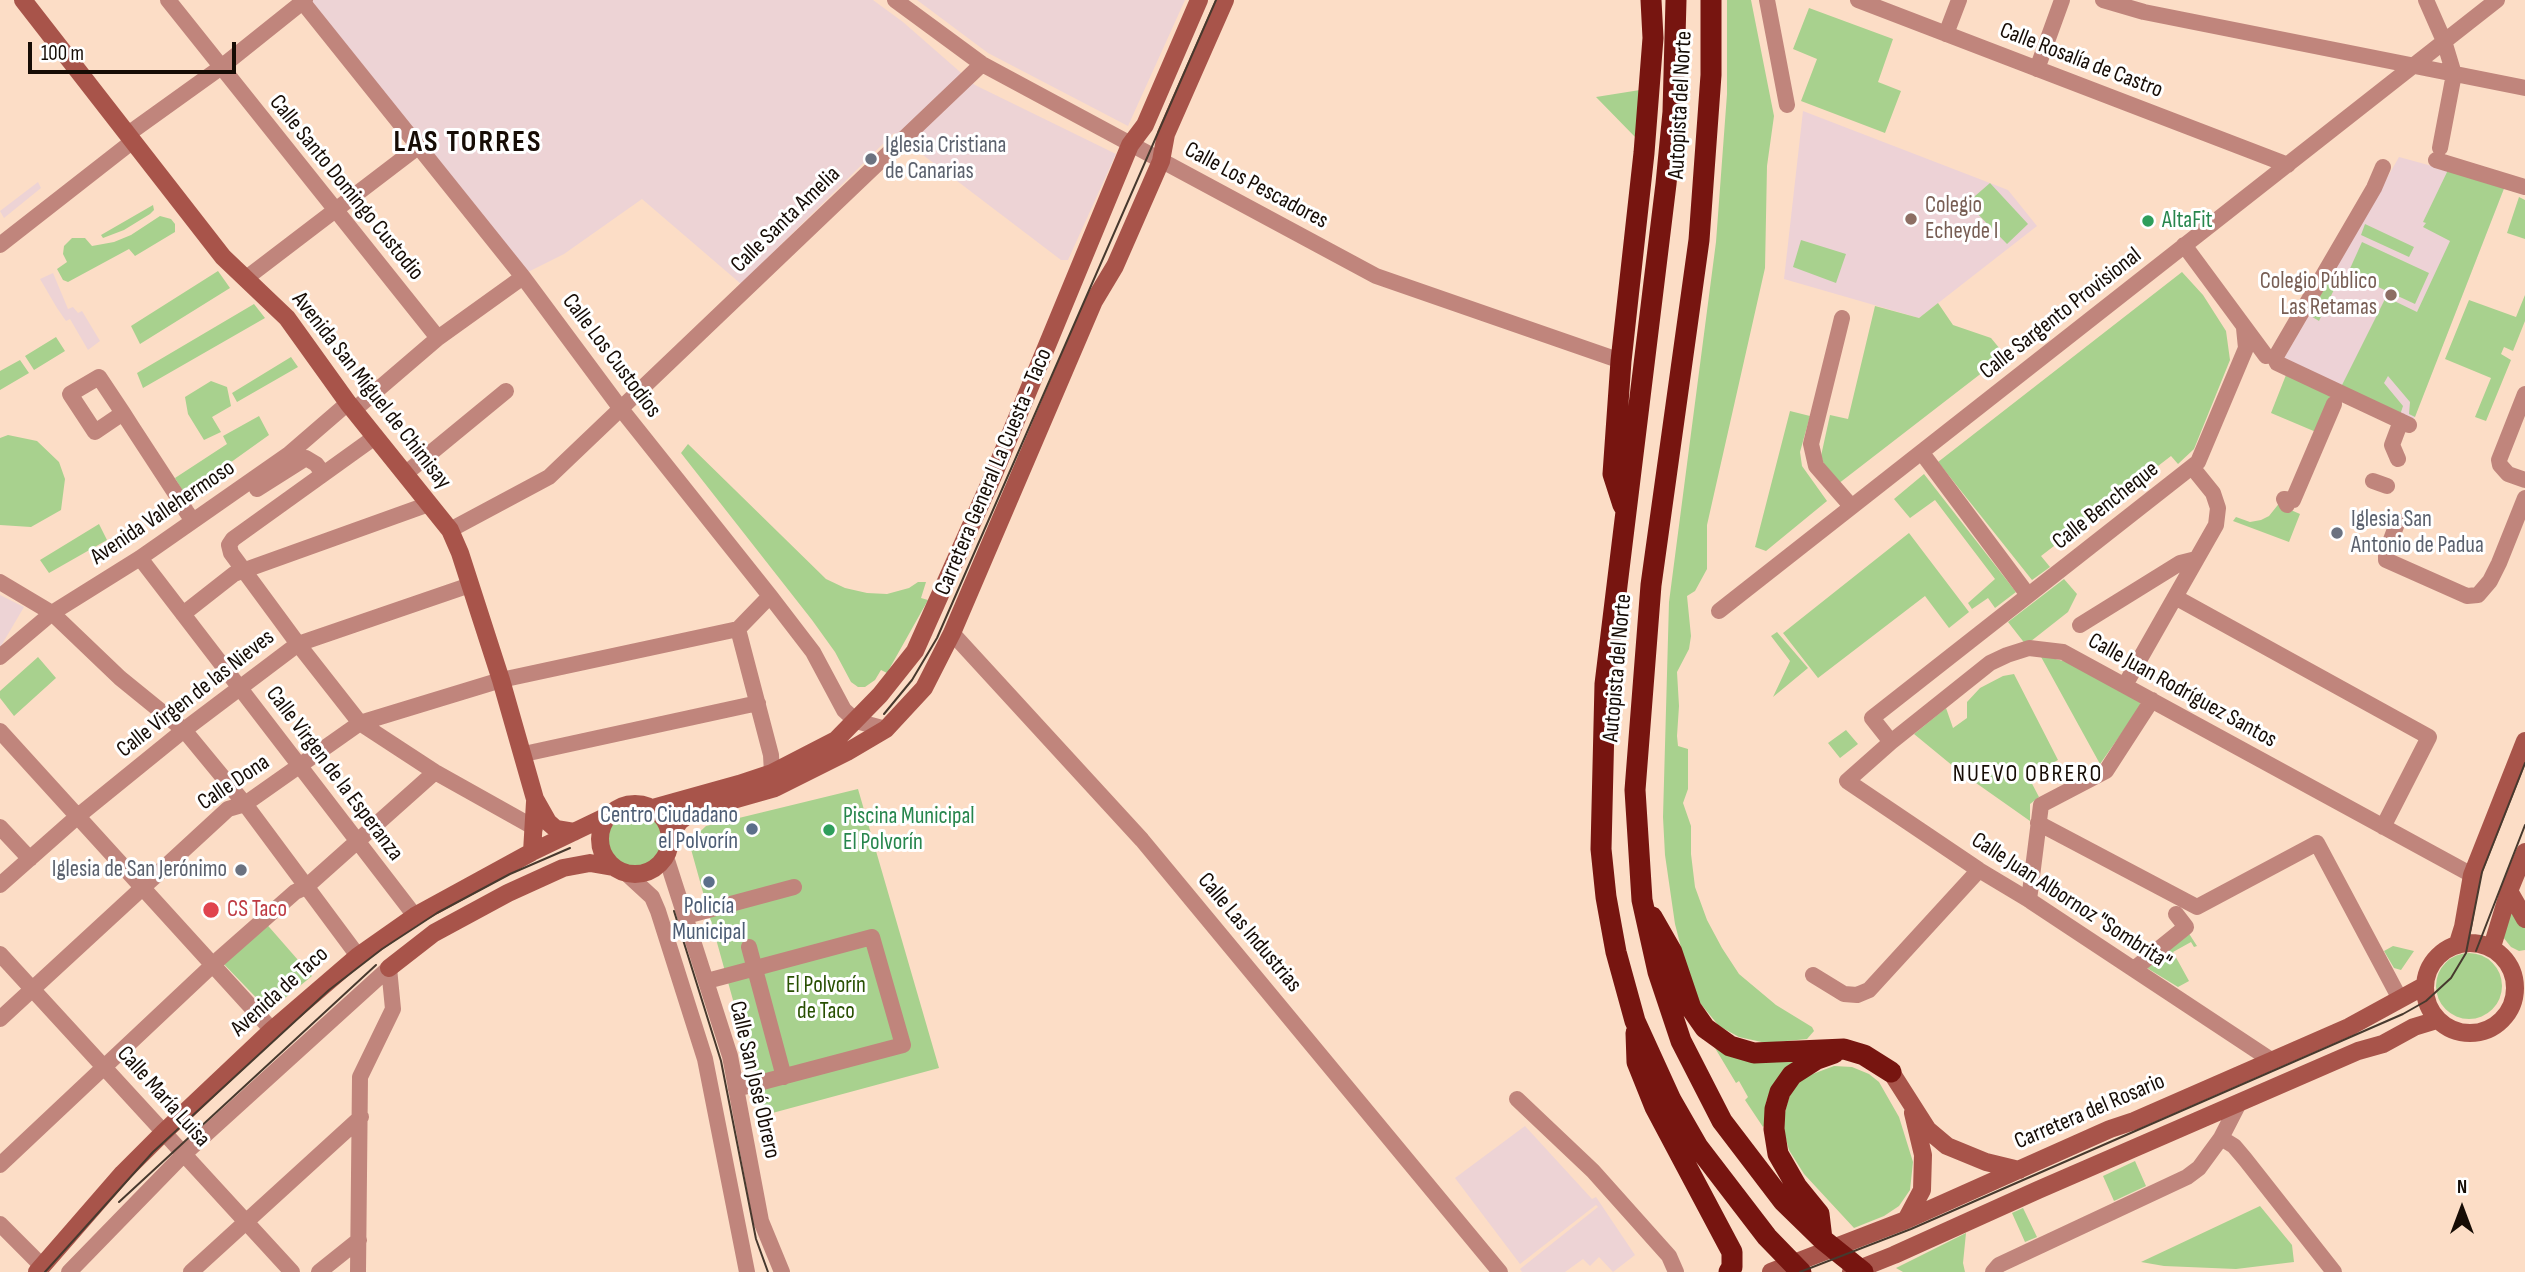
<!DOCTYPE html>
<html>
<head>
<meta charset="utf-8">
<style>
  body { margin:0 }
  #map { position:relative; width:2525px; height:1272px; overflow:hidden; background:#fcddc6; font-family:"Sofia Sans Condensed",sans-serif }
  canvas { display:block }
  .north { position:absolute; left:2427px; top:1174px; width:70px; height:70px; -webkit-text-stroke:5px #fff; paint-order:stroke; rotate:0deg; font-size:19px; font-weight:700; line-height:28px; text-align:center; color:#160c05 }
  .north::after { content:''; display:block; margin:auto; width:24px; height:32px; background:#160c05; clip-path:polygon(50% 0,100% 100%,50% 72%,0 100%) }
  .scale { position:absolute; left:28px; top:42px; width:208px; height:32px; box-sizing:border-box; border:4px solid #160c05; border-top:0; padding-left:9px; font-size:21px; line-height:24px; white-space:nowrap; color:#160c05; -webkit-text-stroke:5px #fff; paint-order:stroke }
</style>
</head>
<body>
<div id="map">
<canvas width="2525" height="1272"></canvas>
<div class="north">N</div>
<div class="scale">100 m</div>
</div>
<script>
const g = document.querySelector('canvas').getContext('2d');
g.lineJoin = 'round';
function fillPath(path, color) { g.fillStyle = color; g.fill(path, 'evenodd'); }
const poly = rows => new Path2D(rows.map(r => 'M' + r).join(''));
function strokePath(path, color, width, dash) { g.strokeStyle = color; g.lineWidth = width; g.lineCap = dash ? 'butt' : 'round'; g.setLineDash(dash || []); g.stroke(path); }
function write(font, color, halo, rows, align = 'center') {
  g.font = font + ' "Sofia Sans Condensed",sans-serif'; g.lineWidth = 6; g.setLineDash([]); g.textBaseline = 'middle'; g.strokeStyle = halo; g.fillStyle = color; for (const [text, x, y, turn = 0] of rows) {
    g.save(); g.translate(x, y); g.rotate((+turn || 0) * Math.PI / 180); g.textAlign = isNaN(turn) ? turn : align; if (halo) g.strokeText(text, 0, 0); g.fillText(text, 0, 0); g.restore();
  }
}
const commercial = poly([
  [312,0,873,0,903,22,975,85,1116,154,1068,260,1061,260,894,133,741,284,642,199,564,254,526,273,306,3],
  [917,0,1185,0,1128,126,988,53],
  [38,182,41,188,4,218,0,211],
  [53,273,68,309,73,307,78,313,82,311,100,341,88,350,70,319,66,321,57,308,40,279],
  [0,595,24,607,1,646,0,646],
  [1525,1126,1592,1199,1596,1197,1635,1255,1613,1272,1599,1257,1590,1266,1583,1259,1565,1272,1522,1272,1520,1269,1598,1207,1596,1205,1520,1264,1455,1178]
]);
const education = poly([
  [1803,111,2008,190,2037,226,1919,318,1784,279],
  [2399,157,2505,186,2413,421,2283,360]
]);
const green = poly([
  [1727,0,1751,0,1774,116,1767,166,1765,268,1707,525,1707,569,1695,591,1687,596,1691,636,1689,649,1677,672,1679,706,1677,736,1678,746,1688,749,1688,789,1683,803,1691,826,1691,854,1695,887,1707,920,1722,948,1739,974,1776,1005,1812,1027,1814,1031,1807,1039,1766,1043,1739,1037,1719,1026,1700,1003,1685,963,1675,924,1665,855,1663,817,1669,602,1716,242,1727,94],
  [1809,8,1893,39,1878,82,1901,91,1885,133,1801,101,1817,59,1793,49],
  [1640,90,1636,138,1596,97],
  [2448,170,2505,186,2415,417,2409,414,2410,402,2388,376,2384,383,2403,406,2400,415,2341,387,2386,297,2417,312,2450,241,2423,227,2426,223,2423,222],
  [1990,183,2028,224,2007,244,1967,203],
  [2519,197,2525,200,2525,239,2507,233],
  [153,205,154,210,150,214,124,230,103,238,101,235],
  [160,216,171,219,175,224,175,232,135,256,129,249,68,282,63,280,57,269,67,262,63,254,64,246,72,238,85,238,92,246,114,242,131,235],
  [2365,224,2414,247,2409,257,2361,235],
  [1801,240,1846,254,1836,283,1793,267],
  [2362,242,2429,273,2415,304,2348,273],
  [218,271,230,288,140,344,131,326],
  [2182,272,2203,295,2226,331,2230,360,2194,449,2178,464,2171,456,2041,556,2050,567,2032,580,1938,462],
  [2332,274,2340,277,2319,321,2309,315],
  [2525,295,2525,321,2513,351,2504,347,2501,354,2511,360,2486,421,2475,417,2491,378,2445,359,2469,300,2516,317],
  [1938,303,1953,325,1991,338,2005,355,1838,484,1826,470,1821,456,1830,415,1848,419,1875,306,1919,318],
  [254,304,265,318,143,388,137,373],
  [56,337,65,351,34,370,25,356],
  [291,357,298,367,237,402,232,393],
  [20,360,29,373,0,390,0,371],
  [2286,375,2332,393,2316,432,2271,413],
  [211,381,227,387,231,406,212,417,221,432,204,440,188,414,185,397],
  [1790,411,1810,416,1800,452,1802,466,1827,501,1766,551,1755,547],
  [259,416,269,435,185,495,175,478,227,444,223,436],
  [8,435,37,441,59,462,65,479,61,510,31,527,0,525,0,438],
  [688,444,826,579,845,588,867,593,887,594,909,588,918,582,926,582,921,598,928,600,887,673,881,670,875,680,865,687,858,687,851,682,835,652,812,620,681,453],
  [1924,474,2016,592,1995,608,1988,598,1972,609,1968,603,1995,579,1935,500,1910,518,1894,499],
  [2281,501,2284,507,2300,514,2289,542,2233,521,2236,517,2250,522,2261,520,2269,516],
  [99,524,107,540,49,573,40,560],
  [1909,533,1969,612,1949,628,1925,596,1818,678,1783,633],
  [2064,579,2077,594,2068,612,2026,645,2008,622],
  [1777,632,1808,668,1773,697,1790,661,1771,636],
  [2040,655,2067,662,2140,701,2140,707,2100,764],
  [38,657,56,678,14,716,0,698,0,691],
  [2014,674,2058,760,2028,776,2039,797,2030,804,2030,821,1959,771,1914,734,1946,708,1953,728,1967,718,1967,702,1980,688,2003,676],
  [1846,730,1858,744,1840,758,1828,743],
  [858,789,939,1068,765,1115,689,842,706,826],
  '608 839a27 27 0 1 1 54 0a27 27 0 1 1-54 0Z',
  [2511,907,2525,927,2525,950,2519,951,2511,947,2503,937],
  [263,920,312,976,269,1011,219,959],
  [2188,932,2197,946,2194,947,2191,942,2173,952,2189,981,2178,987,2147,968],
  [2393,946,2414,951,2401,970,2394,968,2384,951],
  '2436 986a33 33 0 1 1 66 0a33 33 0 1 1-66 0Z',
  [1712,1043,1791,1059,1793,1062,1773,1085,1766,1102,1765,1124,1763,1127,1745,1100,1748,1097,1739,1081,1736,1083],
  [1834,1066,1852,1067,1869,1074,1879,1082,1899,1117,1913,1162,1910,1190,1899,1206,1884,1216,1854,1228,1804,1174,1789,1150,1784,1132,1785,1112,1790,1094,1802,1078],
  [2135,1161,2146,1186,2114,1201,2103,1176],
  [2260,1206,2292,1245,2294,1262,2236,1269,2164,1266,2141,1262],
  [2023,1208,2037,1237,2025,1242,2012,1213],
  [1966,1233,1963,1263,1965,1272,1903,1272,1896,1268]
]);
const street = poly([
  [168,0,438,338],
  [301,0,523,277,621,409,770,596,813,652,844,710,856,721,886,729],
  [895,0,982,64,1376,276,1621,361],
  [1767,0,1787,105],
  [1858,0,2288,165],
  [2103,0,2144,12,2525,88],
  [2426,0,2444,41,2454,74,2440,148],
  [1946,34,1959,0],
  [2037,69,2062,0],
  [128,134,220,68,305,0],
  [2436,160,2525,187],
  [2383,167,2374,188,2275,358,2277,363,2409,425],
  [0,245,133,141],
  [2184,245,2266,356],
  [245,279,418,147],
  [1842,318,1811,444,1816,466,1851,506],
  [2525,394,2499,460,2500,465,2508,474,2525,480],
  [354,410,438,338,523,277],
  [123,413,95,432,70,394,99,377,123,413,132,427,179,499,186,511,193,521],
  [375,437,233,539,229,545,231,553,298,644,360,723,435,772,535,828],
  [1922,453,2028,595],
  [2398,459,2392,445,2401,421],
  [405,474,506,391],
  [2373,481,2387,486],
  [257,489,306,458,316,464,323,473],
  [2287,505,2284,499,2293,500,2334,404],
  [2398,521,2386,553,2386,560,2467,596,2478,595,2490,581,2499,563,2525,498],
  [450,530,549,477,982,64],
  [140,558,415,916],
  [0,582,52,613,120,678,184,730,245,804,358,956],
  [2175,597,2429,737,2383,827],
  [1719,611,2497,0],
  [183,614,234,574,429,504],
  [2080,625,2180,563,2196,559],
  [738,629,771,755,772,773],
  [738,629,770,596],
  [952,633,1142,840,1500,1272],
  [0,657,52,613,140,558,289,454,348,403],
  [2125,685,2216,525,2218,508,2213,493,2192,467],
  [0,731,272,1030],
  [1891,742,1872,718,2198,462,2246,348,2244,328],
  [524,754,758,703],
  [2038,823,2197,907,2317,843,2400,999],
  [0,827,30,859],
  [666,857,730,1056,761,1221,782,1272],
  [627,874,652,897,658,911,705,1059,747,1272],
  [0,885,78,816,184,730,298,644,470,585],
  [2029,900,2041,805,2106,771,2152,700],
  [686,916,794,887],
  [749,947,784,1077],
  [0,954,292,1272],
  [2134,969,2186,927,2176,914],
  [1813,975,1844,994,1857,995,1869,990,1979,870],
  [707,981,872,937,903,1045,736,1089],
  [0,1019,228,809,245,804,360,723,501,680,738,629],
  [2271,1060,2029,900,1979,870,1847,781,1891,742,1990,663,2007,655,2029,648,2063,652,2472,875],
  [1517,1099,1593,1171,1669,1256,1676,1272],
  [2221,1138,2234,1146,2245,1159,2334,1272],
  [0,1165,219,959,295,892,306,887,435,772],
  [0,1224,42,1266],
  [69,1272,184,1154,389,968],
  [191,1272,361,1117],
  [319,1272,359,1240],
  [358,1272,360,1077,393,1009,389,968],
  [1993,1272,1999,1265,2187,1177,2199,1168,2221,1138,2239,1103]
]);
const secondary = poly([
  [23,0,223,257,287,318,348,403,450,530,460,553,501,680,535,799,548,822,556,829,574,832],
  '600 839a35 35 0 1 1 70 0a35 35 0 1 1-70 0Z',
  [653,808,739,784,772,773,836,740,880,695,915,651,993,476,1130,145,1145,125,1199,0],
  [671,833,680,821,694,811,775,788,847,752,886,729,924,688,952,633,1094,301,1115,266,1161,161,1166,134,1225,0],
  [532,852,535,802],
  [2509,891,2525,919],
  '2425 988a45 45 0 1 1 90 0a45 45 0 1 1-90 0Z',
  [2458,943,2463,927,2472,875,2525,741],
  [2492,947,2509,891,2525,852],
  [389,968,434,933,508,893,563,868,590,863,613,867],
  [1891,1072,1928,1130,1947,1146,1986,1162,2019,1170],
  [1906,1220,1922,1190,1923,1155,1913,1113],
  [37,1272,123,1173,163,1133,272,1030,358,956,415,916,532,852,607,816],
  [1771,1272,1906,1220,2110,1129,2134,1121,2349,1027,2424,986],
  [1851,1272,1894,1255,2038,1190,2358,1051,2383,1044,2414,1027,2437,1020]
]);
const highway = poly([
  [1676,0,1673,112,1666,184,1605,684,1601,849,1606,897,1616,952,1635,1021,1671,1100,1698,1147,1767,1237,1801,1272],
  [1711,0,1711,75,1699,240,1651,585,1635,790,1642,900,1658,972,1681,1041,1722,1121,1783,1201,1822,1239,1863,1272],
  [1623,505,1613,474,1621,361,1644,153,1653,38,1651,0],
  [1652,917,1672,952,1691,1008,1705,1028,1730,1046,1754,1053,1844,1049,1864,1055,1891,1072],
  [1636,1033,1637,1062,1655,1107,1732,1252,1732,1267,1729,1272],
  [1822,1239,1819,1214,1797,1187,1778,1154,1774,1129,1775,1109,1780,1092,1792,1075,1817,1059,1834,1053]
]);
const tram = poly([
  [884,714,912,680,937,638,1216,0],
  [674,911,721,1061,756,1239,768,1272],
  [2476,951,2525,825],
  [119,1202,376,965],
  [45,1272,153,1152,329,990,382,949,437,913,510,874,570,848],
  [1800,1272,1911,1229,2403,1014,2426,1001,2451,978,2466,953,2482,872,2525,763]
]);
const markers = [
  [871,159,7,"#6b7280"],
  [1911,219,7,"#8d6e63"],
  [2148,221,7,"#2e9e5b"],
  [2391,295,7,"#8d6e63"],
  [2337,533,7,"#6b7280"],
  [752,829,7,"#5c6f8a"],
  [829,830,7,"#2e9e5b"],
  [241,870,7,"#6b7280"],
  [709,882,7,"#5c6f8a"],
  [211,910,9,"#e0444e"]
];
const streetNames = [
  ["Calle Rosalía de Castro",2081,61,21],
  ["Autopista del Norte",1681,105,-87],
  ["Calle Los Pescadores",1256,186,28],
  ["Calle Santo Domingo Custodio",346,188,51],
  ["Calle Santa Amelia",786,220,-44],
  ["Calle Sargento Provisional",2061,314,-38],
  ["Calle Los Custodios",611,356,53],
  ["Avenida San Miguel de Chimisay",371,391,52],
  ["Carretera General La Cuesta - Taco",994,472,-67],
  ["Calle Bencheque",2106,506,-38],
  ["Avenida Vallehermoso",163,513,-34],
  ["Autopista del Norte",1618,668,-85],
  ["Calle Juan Rodríguez Santos",2182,691,29],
  ["Calle Virgen de las Nieves",196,694,-38],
  ["Calle Virgen de la Esperanza",334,774,53],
  ["Calle Dona",234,783,-34],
  ["Calle Juan Albornoz \"Sombrita\"",2071,902,33],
  ["Calle Las Industrias",1249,933,50],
  ["Avenida de Taco",280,992,-42],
  ["Calle San José Obrero",754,1080,77],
  ["Calle María Luisa",163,1097,48],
  ["Carretera del Rosario",2090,1112,-23]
];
const worshipNames = [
  ["Iglesia Cristiana",885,146],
  ["de Canarias",885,172],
  ["Iglesia San",2351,520],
  ["Antonio de Padua",2351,546],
  ["Iglesia de San Jerónimo",227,870,"right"]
];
const educationNames = [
  ["Colegio",1925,206],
  ["Echeyde I",1925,232],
  ["Colegio Público",2377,282,"right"],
  ["Las Retamas",2377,308,"right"]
];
const leisureNames = [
  ["AltaFit",2162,221],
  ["Piscina Municipal",843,817],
  ["El Polvorín",843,843]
];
const serviceNames = [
  ["Centro Ciudadano",738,816],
  ["el Polvorín",738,842],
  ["Policía",709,907,"center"],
  ["Municipal",709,933,"center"]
];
const healthNames = [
  ["CS Taco",227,910]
];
const parkNames = [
  ["El Polvorín",826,986],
  ["de Taco",826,1012]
];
const neighbourhoodNames = [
  ["NUEVO OBRERO",2028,775]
];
const districtNames = [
  ["LAS TORRES",468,143]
];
fillPath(commercial, '#edd3d5');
fillPath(education, '#edd2d6');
fillPath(green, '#a8d18e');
strokePath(street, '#c0857c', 16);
strokePath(secondary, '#a8544a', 18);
strokePath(highway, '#771510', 21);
strokePath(tram, '#47392e', 2);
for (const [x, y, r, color] of markers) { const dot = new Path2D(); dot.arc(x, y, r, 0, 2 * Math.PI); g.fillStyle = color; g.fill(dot); strokePath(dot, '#fff', 2.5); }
write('23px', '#160c05', '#fff', streetNames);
write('23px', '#5b616d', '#fff', worshipNames, 'left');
write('23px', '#785e54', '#fff', educationNames, 'left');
write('23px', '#27864d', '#fff', leisureNames, 'left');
write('23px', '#4e5e75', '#fff', serviceNames, 'right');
write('23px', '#be3a42', '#fff', healthNames, 'left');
write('23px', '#295003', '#fff', parkNames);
g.letterSpacing = '2px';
write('24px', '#160c05', '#fff', neighbourhoodNames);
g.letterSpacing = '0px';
g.letterSpacing = '2px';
write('bold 30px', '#160c05', '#fff', districtNames);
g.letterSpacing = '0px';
</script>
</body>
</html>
